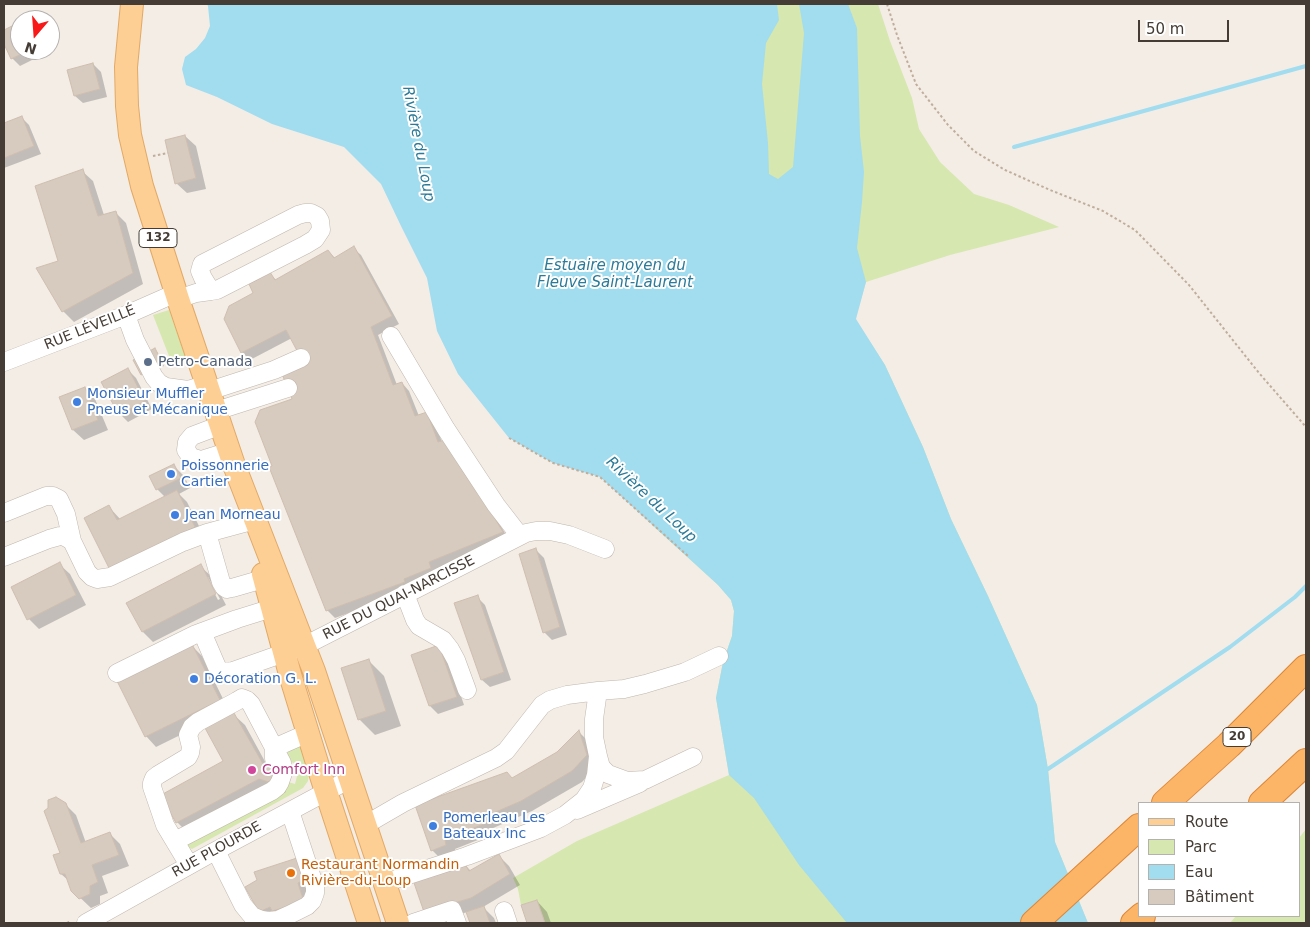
<!DOCTYPE html>
<html>
<head>
<meta charset="utf-8">
<style>
  body { margin:0 }
  #map { position:relative; width:1310px; height:927px; overflow:hidden; background:#f3ede6; font-family:"DejaVu Sans",sans-serif }
  canvas { display:block }
  .frame { position:absolute; inset:0; border:5px solid #453d35; pointer-events:none }
  .legend { position:absolute; left:1138px; top:802px; width:162px; height:115px; box-sizing:border-box; background:#fff; border:1px solid #b5b1ae; margin:0; padding:6px 9px; list-style:none; font-size:15px; color:#453d35 }
  .legend li { display:flex; align-items:center; gap:10px; height:25px }
  .legend b { width:25px; border:1px solid #b5b1ae }
  .north { position:absolute; left:10px; top:10px; width:50px; height:50px; box-sizing:border-box; background:#fff; border:1px solid #b5b1ae; border-radius:50%; rotate:198deg; font-size:14px; font-weight:700; line-height:20px; text-align:center; color:#453d35 }
  .north::after { content:''; display:block; margin:auto; width:18px; height:22px; background:#f81818; clip-path:polygon(50% 0,100% 100%,50% 72%,0 100%) }
  .scale { position:absolute; left:1138px; top:20px; width:91px; height:22px; box-sizing:border-box; border:2px solid #453d35; border-top:0; padding-left:6px; font-size:15px; line-height:18px; white-space:nowrap; color:#453d35; -webkit-text-stroke:4px #fff; paint-order:stroke }
</style>
</head>
<body>
<div id="map">
<canvas width="1310" height="927"></canvas>
<div class="frame"></div>
<ul class="legend">
<li><b style="height:6px;background:#fdcf95"></b>Route</li>
<li><b style="height:14px;background:#d6e7af"></b>Parc</li>
<li><b style="height:14px;background:#a2dcef"></b>Eau</li>
<li><b style="height:14px;background:#d7cabe"></b>Bâtiment</li>
</ul>
<div class="north">N</div>
<div class="scale">50 m</div>
</div>
<script>
const g = document.querySelector('canvas').getContext('2d');
g.lineJoin = 'round';
function fillPath(path, color) { g.fillStyle = color; g.fill(path, 'evenodd'); }
const poly = rows => new Path2D(rows.map(r => 'M' + r).join(''));
function strokePath(path, color, width, dash) { g.strokeStyle = color; g.lineWidth = width; g.lineCap = dash ? 'butt' : 'round'; g.setLineDash(dash || []); g.stroke(path); }
function write(font, color, halo, rows, align = 'center') {
  g.font = font + ' "DejaVu Sans",sans-serif'; g.lineWidth = 4; g.setLineDash([]); g.textBaseline = 'middle'; g.strokeStyle = halo; g.fillStyle = color; for (const [text, x, y, turn = 0] of rows) {
    g.save(); g.translate(x, y); g.rotate((+turn || 0) * Math.PI / 180); g.textAlign = isNaN(turn) ? turn : align; if (halo) g.strokeText(text, 0, 0); g.fillText(text, 0, 0); g.restore();
  }
}
const green = poly([
  [759,4,878,4,890,41,912,98,919,129,940,162,974,194,1009,205,1059,227,950,255,866,282,855,319,885,365,923,447,951,519,988,596,1037,705,1048,769,1055,842,1088,923,703,307],
  [169,310,188,364,182,365,171,361,153,315],
  [651,524,703,557,1001,923,545,923,537,900,521,905,518,889,513,878,577,841,729,775,716,698,723,662,732,636,734,611,731,600,718,585],
  [300,744,309,773,308,781,303,788,192,849,188,847,187,846,187,842,285,781,295,784,300,765,291,762,288,759,287,755,290,748],
  [1306,829,1306,923,1230,923,1236,916,1299,916,1299,838]
]);
const water = poly([
  [207,4,777,4,779,20,766,43,762,84,768,143,769,174,778,179,793,167,804,33,799,4,848,4,857,28,860,136,864,172,862,202,857,248,866,282,856,319,885,365,923,447,951,519,988,596,1037,705,1048,769,1055,842,1088,923,847,923,799,865,754,798,729,775,716,698,723,662,732,636,734,611,731,600,718,585,600,477,553,463,509,438,458,374,437,331,427,278,401,226,381,184,344,147,272,124,217,97,186,85,182,69,185,57,196,49,205,38,210,26,208,6]
]);
const shadow = poly([
  [20,24,20,50,41,50,44,54,20,66,12,58,4,41,4,32],
  [93,64,101,72,107,97,83,103,75,96],
  [21,117,29,125,41,154,4,168,4,124],
  [185,136,196,146,206,189,187,193,176,183],
  [82,171,93,181,104,215,116,213,126,223,143,284,74,322,63,311,60,262],
  [353,248,361,255,399,324,378,335,397,385,402,383,409,391,419,416,427,413,434,421,442,442,455,448,509,540,412,590,335,618,327,610,273,467,305,363,292,338,250,360,242,352,255,294,270,274,276,280,328,251,335,258],
  [157,352,164,366,144,376,135,361],
  [128,370,136,378,152,409,128,422,120,414],
  [85,388,95,399,108,430,84,440,73,430,61,398],
  [174,466,184,476,190,488,179,494,187,502,205,538,122,580,109,507,121,520,165,497,157,489],
  [536,550,544,558,567,635,552,640,544,632],
  [59,564,70,574,86,605,39,629,29,619],
  [200,566,211,576,226,605,153,642,143,632,128,603],
  [206,577,208,577,220,599,218,600],
  [477,597,485,605,511,680,490,687,482,680],
  [192,646,202,656,229,711,156,747,146,736],
  [439,647,447,655,464,705,438,714,430,706,413,656],
  [368,660,384,676,401,726,375,735,359,719],
  [234,715,245,725,268,767,289,781,285,793,270,789,188,833,177,822,224,761],
  [579,732,589,742,597,766,582,782,532,811,491,829,493,834,455,849,456,855,442,860,432,850,512,779,558,753],
  [65,804,76,815,86,843,110,834,120,844,129,866,102,876,108,893,100,896,100,904,91,908,72,890,69,881,61,874],
  [498,855,509,866,520,885,483,907,494,918,496,923,471,923,467,912,441,921,443,923,437,923,465,865,471,871],
  [300,859,308,893,314,913,283,921,260,911],
  [537,901,547,912,551,923,528,923,523,906]
]);
const stream = poly([
  [1014,147,1306,66],
  [1048,769,1230,647,1295,597,1306,586]
]);
const building = poly([
  [20,22,20,50,30,50,11,59,4,44,4,30,20,22],
  [93,63,100,89,74,96,67,70,93,63],
  [22,116,34,146,4,158,4,123,22,116],
  [185,135,196,178,175,184,165,140,185,135],
  [83,169,98,216,116,211,133,273,62,312,36,268,58,261,35,186,83,169],
  [354,246,392,316,371,327,393,385,402,382,415,416,427,412,438,442,448,439,503,532,429,562,431,568,404,579,405,582,326,611,269,467,272,466,255,422,260,410,292,399,282,374,303,362,286,330,241,353,224,319,229,306,253,293,249,284,270,272,275,280,328,250,334,258,354,246],
  [155,348,163,364,141,375,133,360,155,348],
  [128,368,145,401,119,415,101,382,128,368],
  [85,387,98,420,72,430,59,397,85,387],
  [174,464,181,478,156,490,149,476,174,464],
  [177,490,195,527,110,570,84,518,109,505,117,520,177,490],
  [536,548,560,627,543,633,519,554,536,548],
  [60,562,76,595,27,620,11,587,60,562],
  [201,564,216,594,142,632,126,603,201,564],
  [478,595,504,672,481,680,454,603,478,595],
  [192,644,220,700,145,737,117,681,192,644],
  [439,645,457,697,429,706,411,655,439,645],
  [369,659,386,711,358,720,341,668,369,659],
  [234,713,263,764,279,769,275,784,259,779,176,823,161,795,223,761,205,728,234,713],
  [579,730,587,755,572,771,521,801,482,818,484,824,445,839,446,845,431,851,415,805,507,772,512,778,557,752,579,730],
  [56,797,66,803,81,843,110,832,119,855,92,865,98,882,90,886,90,894,79,899,71,891,65,874,60,874,53,855,60,853,44,811,48,808,48,800,56,797],
  [499,854,510,874,471,898,424,912,413,880,465,864,469,871,499,854],
  [300,857,307,879,298,883,304,902,272,911,270,907,259,912,245,887,257,880,254,872,300,857],
  [537,900,545,923,527,923,521,905,537,900],
  [484,906,490,923,470,923,466,912,484,906]
]);
const path = poly([
  [887,4,897,35,916,84,948,125,974,151,1005,170,1050,190,1103,211,1135,230,1189,285,1259,373,1306,427],
  [153,156,168,153],
  [509,438,553,463,600,477,688,556],
  [67,923,71,921]
]);
const minor = poly([
  [178,299,196,293,211,291,217,290,305,245,315,239,321,230,320,221,317,216,311,213,305,213,298,215,202,264,200,271,203,278,211,291],
  [126,315,135,340,154,377,159,383,166,387,188,390,207,384],
  [391,336,446,429,496,505,520,536],
  [4,362,126,315,176,293],
  [209,391,274,370,301,358],
  [216,411,288,388],
  [221,425,192,436,187,442,186,450,191,457,201,460,230,451],
  [4,513,46,496,53,496,59,499,66,514,72,541,87,572,92,577,97,579,110,577,183,542,207,533],
  [255,520,207,533,221,582,224,587,227,589,232,588,277,575],
  [4,557,49,539,60,536,65,537,72,541],
  [405,594,415,620,419,626,443,640,450,649,456,660,467,690],
  [202,632,217,667,221,671,227,672,233,671,304,646,526,533,536,531,550,531,569,535,605,549],
  [117,673,194,635,237,619,282,605],
  [598,691,624,689,645,684,685,672,719,656],
  [598,756,601,767,608,774,627,781,645,780,693,757],
  [274,759,274,748,308,733],
  [577,810,640,783],
  [365,825,403,803,496,758,506,751,542,705,550,700,567,695,598,691,594,719,594,737,598,756,596,775,592,788,584,800,565,815,541,828,467,856,384,883],
  [175,841,272,791,277,787,280,782,283,773,282,763,251,704,247,700,242,698,237,701,198,722,192,727,188,735,191,747,190,753,188,757,158,775,154,778,152,783,152,787,165,825,189,865],
  [216,851,243,905,252,916,262,920,268,921,278,920,289,915,307,906,312,901,315,893,315,887,290,811],
  [504,911,508,923],
  [86,923,206,856,350,779],
  [413,923,452,910,457,923]
]);
const major = poly([
  [132,4,126,67,127,106,130,135,142,186,178,299,234,465,314,671,398,923],
  [263,574,291,678,322,779,369,923]
]);
const highway = poly([
  [1165,803,1229,745,1306,668],
  [1262,803,1306,762],
  [1034,923,1139,827],
  [1134,923,1142,916]
]);
const markers = [
  [148,362,5,"#5c6f8a"],
  [77,402,5,"#3f7fe0"],
  [171,474,5,"#3f7fe0"],
  [175,515,5,"#3f7fe0"],
  [194,679,5,"#3f7fe0"],
  [252,770,5,"#d1479c"],
  [433,826,5,"#3f7fe0"],
  [291,873,5,"#e8710a"]
];
const shields = [
  [158,238,38],
  [1237,737,28]
];
const shieldNames = [
  ["132",158,238],
  ["20",1237,737]
];
const streetNames = [
  ["RUE LÉVEILLÉ",90,328,-22],
  ["RUE DU QUAI-NARCISSE",399,598,-27],
  ["RUE PLOURDE",217,850,-29]
];
const serviceNames = [
  ["Petro-Canada",158,362]
];
const shopNames = [
  ["Monsieur Muffler",87,394],
  ["Pneus et Mécanique",87,410],
  ["Poissonnerie",181,466],
  ["Cartier",181,482],
  ["Jean Morneau",185,515],
  ["Décoration G. L.",204,679],
  ["Pomerleau Les",443,818],
  ["Bateaux Inc",443,834]
];
const hotelNames = [
  ["Comfort Inn",262,770]
];
const foodNames = [
  ["Restaurant Normandin",301,865],
  ["Rivière-du-Loup",301,881]
];
const waterNames = [
  ["Rivière du Loup",418,144,79],
  ["Estuaire moyen du",615,266],
  ["Fleuve Saint-Laurent",615,283],
  ["Rivière du Loup",651,500,43]
];
fillPath(green, '#d6e7af');
fillPath(water, '#a2dcef');
fillPath(shadow, '#0003');
strokePath(stream, '#a2dcef', 4);
fillPath(building, '#d7cabe');
strokePath(building, '#cfbeaf', 1);
strokePath(minor, '#c1b6ac', 19);
strokePath(major, '#e2a964', 24);
strokePath(highway, '#dc8637', 28);
strokePath(path, '#c0ad9a', 2, [2.5, 2.5]);
strokePath(minor, '#fff', 18);
strokePath(major, '#fdcf95', 22);
strokePath(highway, '#fcb467', 26);
for (const [x, y, r, color] of markers) { const dot = new Path2D(); dot.arc(x, y, r, 0, 2 * Math.PI); g.fillStyle = color; g.fill(dot); strokePath(dot, '#fff', 2); }
for (const [x, y, w] of shields) { const box = new Path2D(); box.roundRect(x - w / 2, y - 9.5, w, 19, 4); g.fillStyle = '#fff'; g.fill(box); strokePath(box, '#453d35', 1); }
write('bold 12px', '#453d35', null, shieldNames);
write('14px', '#453d35', '#fff', streetNames);
write('14px', '#4e5e75', '#fff', serviceNames, 'left');
write('14px', '#366cbe', '#fff', shopNames, 'left');
write('14px', '#b23c85', '#fff', hotelNames, 'left');
write('14px', '#c56008', '#fff', foodNames, 'left');
write('italic 15px', '#2b7a98', '#fff', waterNames);
</script>
</body>
</html>
